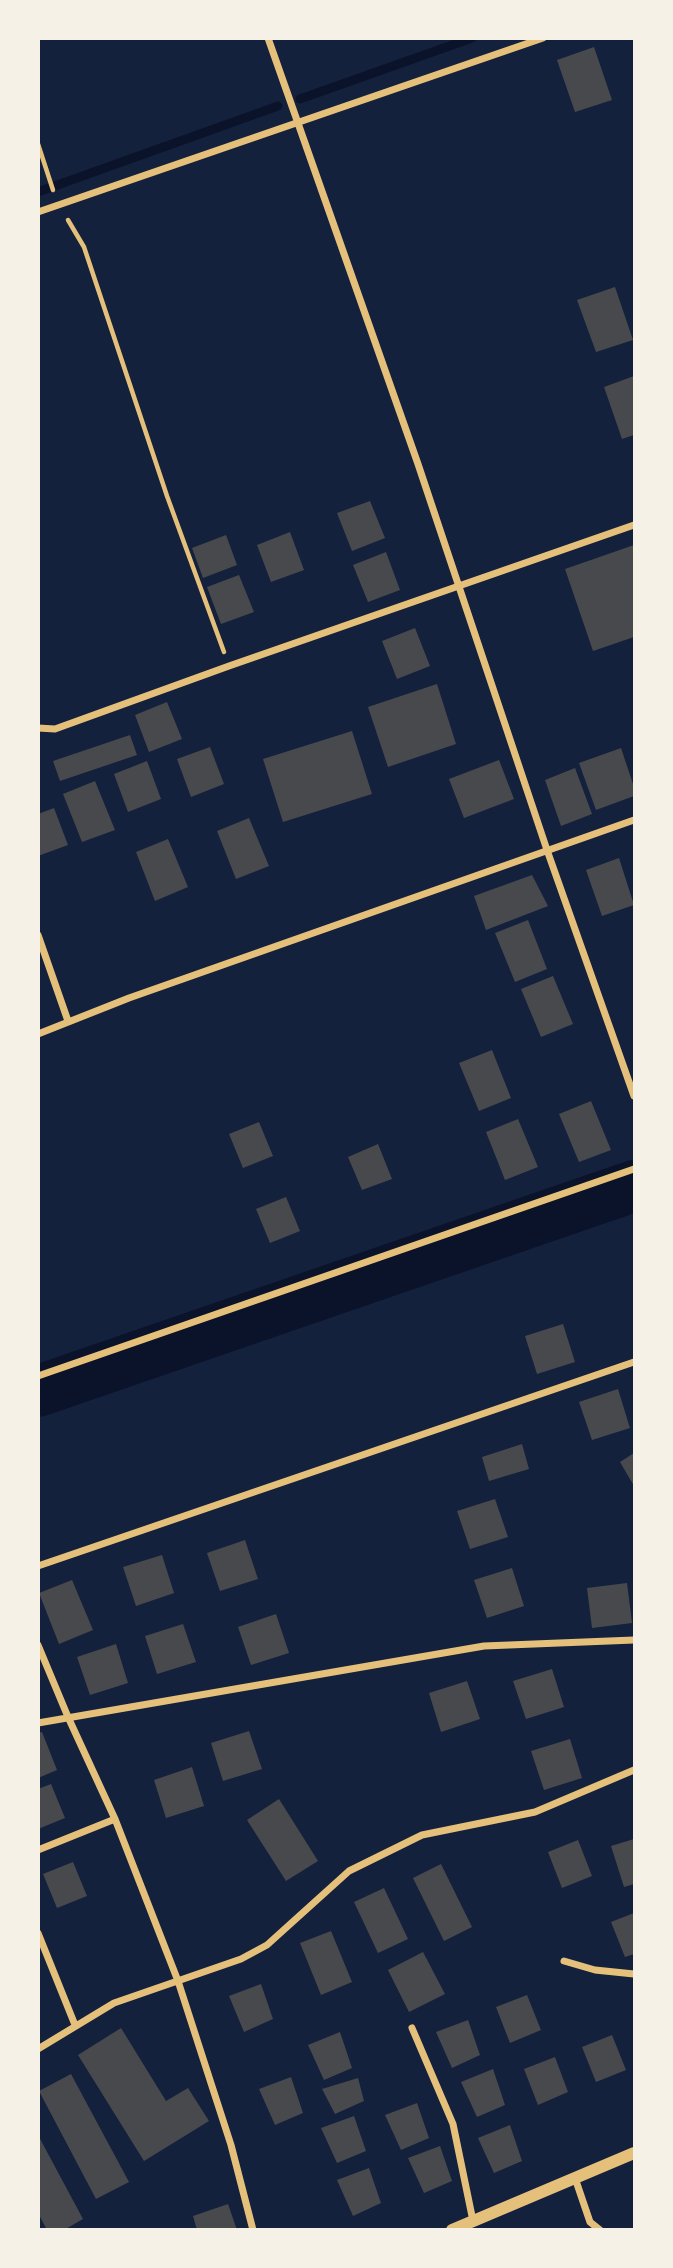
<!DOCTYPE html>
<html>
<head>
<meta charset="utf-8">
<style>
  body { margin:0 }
  #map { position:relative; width:673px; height:2268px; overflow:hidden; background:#14213d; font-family:"Archivo Narrow",sans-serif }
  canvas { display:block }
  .frame { position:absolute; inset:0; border:40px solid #f6f1e7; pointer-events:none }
</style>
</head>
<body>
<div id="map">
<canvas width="673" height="2268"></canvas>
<div class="frame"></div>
</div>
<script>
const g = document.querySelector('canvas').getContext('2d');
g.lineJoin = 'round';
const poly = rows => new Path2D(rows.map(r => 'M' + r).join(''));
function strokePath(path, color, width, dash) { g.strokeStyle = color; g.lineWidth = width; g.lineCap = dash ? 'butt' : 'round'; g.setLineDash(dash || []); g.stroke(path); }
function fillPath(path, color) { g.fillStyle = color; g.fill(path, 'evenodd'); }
const stream = poly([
  [300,99,472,38],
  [38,192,278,106]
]);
const river = poly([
  [38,1391,634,1186]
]);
const building = poly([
  [594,47,612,100,575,112,557,60],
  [615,287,633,340,596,352,577,300],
  [634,376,634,435,622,439,604,387],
  [370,501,385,538,352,551,337,513],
  [290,532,304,570,271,582,257,545],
  [226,535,237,565,203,578,192,548],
  [634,545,634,637,593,651,565,569],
  [386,552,400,590,368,602,353,565],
  [239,575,254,612,221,624,207,587],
  [415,628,430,666,397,679,382,641],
  [437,684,456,744,388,767,368,707],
  [167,702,182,739,149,752,135,715],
  [352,731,372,794,283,822,263,759],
  [130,735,137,755,60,781,53,761],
  [210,747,224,784,191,797,177,759],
  [621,748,634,787,634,796,596,810,579,763],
  [499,760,514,799,464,818,449,779],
  [147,761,161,799,128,812,114,774],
  [575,768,592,814,561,826,545,780],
  [95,781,115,830,82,842,63,794],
  [54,808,68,845,38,856,38,814],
  [249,818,269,866,236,879,217,831],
  [168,839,188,887,155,901,136,852],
  [619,858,634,905,602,916,586,870],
  [532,875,548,906,486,930,474,896],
  [528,920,547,969,515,982,495,933],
  [553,976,573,1024,541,1037,521,989],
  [492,1050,511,1098,479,1111,459,1063],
  [591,1101,611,1150,579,1162,559,1114],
  [518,1119,538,1167,505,1180,486,1132],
  [259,1122,273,1156,243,1168,229,1134],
  [378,1144,392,1179,362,1190,348,1157],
  [286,1197,300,1231,270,1243,256,1209],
  [563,1324,575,1362,537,1374,525,1336],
  [618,1389,630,1428,592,1440,579,1402],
  [522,1444,529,1469,489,1481,482,1457],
  [634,1453,634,1486,620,1462],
  [495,1499,508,1537,470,1549,457,1511],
  [245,1540,258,1579,220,1591,207,1553],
  [162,1555,174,1593,136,1606,123,1567],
  [512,1568,524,1606,487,1618,474,1580],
  [72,1580,93,1630,59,1644,39,1593],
  [627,1583,632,1623,592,1628,587,1588],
  [276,1614,289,1653,251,1665,238,1627],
  [183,1624,196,1662,157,1674,145,1636],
  [116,1644,128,1683,90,1695,77,1657],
  [552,1669,564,1707,526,1719,513,1681],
  [467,1681,480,1719,441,1732,429,1693],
  [249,1731,262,1769,223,1781,211,1743],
  [42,1732,57,1770,38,1778,38,1733],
  [570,1739,582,1778,544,1790,531,1751],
  [192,1767,204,1806,166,1818,154,1780],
  [51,1784,65,1818,38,1829,38,1789],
  [279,1799,318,1861,286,1881,247,1820],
  [634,1839,634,1884,624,1887,611,1846],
  [578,1840,592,1876,562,1888,548,1852],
  [73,1862,87,1896,57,1908,43,1874],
  [441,1864,472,1927,444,1941,413,1878],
  [384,1888,408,1939,378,1953,354,1902],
  [634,1913,634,1954,625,1957,611,1922],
  [331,1931,352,1982,321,1995,300,1943],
  [423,1952,445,1994,409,2012,388,1970],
  [261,1984,273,2019,244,2032,229,1996],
  [527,1995,541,2030,510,2043,496,2007],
  [468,2020,480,2055,452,2068,436,2032],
  [121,2028,166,2101,188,2088,209,2121,144,2161,78,2055],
  [340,2032,352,2068,324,2080,308,2045],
  [612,2035,626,2070,596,2082,582,2047],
  [555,2057,568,2092,538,2105,524,2069],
  [493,2069,505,2105,477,2117,461,2082],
  [71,2074,129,2182,96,2199,39,2091],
  [291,2077,303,2113,275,2125,259,2089],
  [358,2078,364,2101,335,2114,322,2089],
  [417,2103,429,2138,401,2150,385,2115],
  [354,2116,366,2151,337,2163,321,2128],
  [510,2125,522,2161,494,2173,478,2138],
  [38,2135,83,2219,64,2230,47,2230,38,2213],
  [440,2146,452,2181,424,2193,408,2158],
  [369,2168,381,2203,353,2216,337,2180],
  [228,2204,237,2230,197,2230,193,2216]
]);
const path = poly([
  [38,144,53,190],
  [68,220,84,247,167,496,224,652]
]);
const minor = poly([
  [268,38,418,464,547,850,634,1096],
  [38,212,543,38],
  [38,728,55,729,229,666,634,525],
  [38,935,68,1021],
  [38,1034,129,998,634,820],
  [38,1376,634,1169],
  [38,1566,634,1362],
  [38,1645,68,1717,115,1819,178,1981,231,2145,253,2230],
  [38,1723,484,1646,634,1640],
  [38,1850,115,1819],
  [38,1933,75,2025],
  [564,1961,595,1970,634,1974],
  [412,2028,453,2124,473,2221],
  [38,2049,114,2003,241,1959,267,1945,349,1871,422,1835,535,1812,634,1770],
  [575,2178,590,2222,600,2230]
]);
const tertiary = poly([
  [452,2230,634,2153]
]);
strokePath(stream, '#0b132b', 9);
strokePath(river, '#0b132b', 52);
fillPath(building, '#48494c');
strokePath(path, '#e5c07b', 4.5);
strokePath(minor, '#e5c07b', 7);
strokePath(tertiary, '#e5c07b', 12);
</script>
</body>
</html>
